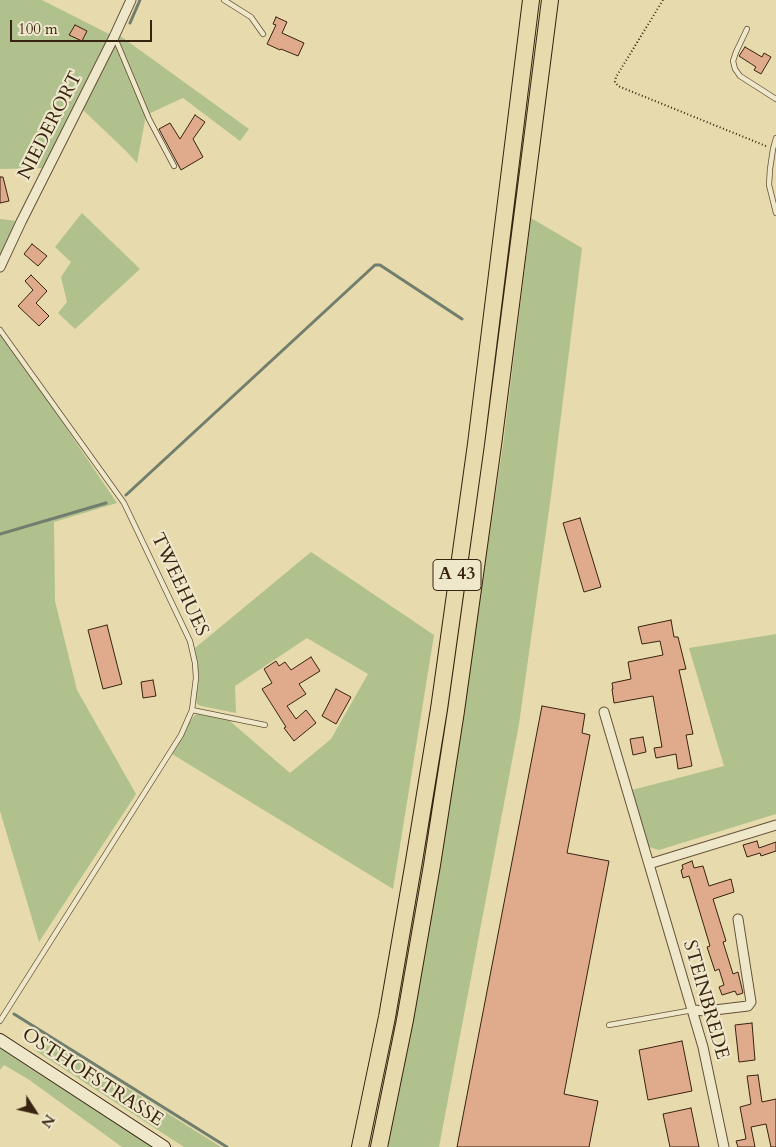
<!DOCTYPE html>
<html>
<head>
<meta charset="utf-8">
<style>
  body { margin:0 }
  #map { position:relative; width:776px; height:1147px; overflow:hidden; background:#e7daad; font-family:Cardo,serif }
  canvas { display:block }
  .north { position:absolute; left:10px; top:1087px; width:50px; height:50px; -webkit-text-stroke:4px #efe7ca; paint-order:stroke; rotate:125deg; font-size:14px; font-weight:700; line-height:20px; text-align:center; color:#382311 }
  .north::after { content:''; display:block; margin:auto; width:18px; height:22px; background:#382311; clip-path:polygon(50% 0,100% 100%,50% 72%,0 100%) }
  .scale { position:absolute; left:10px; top:20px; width:142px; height:22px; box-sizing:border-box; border:2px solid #382311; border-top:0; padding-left:6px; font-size:15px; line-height:18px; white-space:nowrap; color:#382311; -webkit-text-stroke:4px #efe7ca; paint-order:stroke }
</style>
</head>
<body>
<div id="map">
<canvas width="776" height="1147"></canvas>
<div class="north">N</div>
<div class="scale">100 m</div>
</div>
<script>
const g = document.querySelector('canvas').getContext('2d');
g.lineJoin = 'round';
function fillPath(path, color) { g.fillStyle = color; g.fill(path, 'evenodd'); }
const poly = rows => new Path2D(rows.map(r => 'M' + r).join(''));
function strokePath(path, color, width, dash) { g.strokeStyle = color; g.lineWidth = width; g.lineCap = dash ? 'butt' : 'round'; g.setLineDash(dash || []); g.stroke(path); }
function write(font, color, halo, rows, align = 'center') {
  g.font = font + ' Cardo,serif'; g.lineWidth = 4.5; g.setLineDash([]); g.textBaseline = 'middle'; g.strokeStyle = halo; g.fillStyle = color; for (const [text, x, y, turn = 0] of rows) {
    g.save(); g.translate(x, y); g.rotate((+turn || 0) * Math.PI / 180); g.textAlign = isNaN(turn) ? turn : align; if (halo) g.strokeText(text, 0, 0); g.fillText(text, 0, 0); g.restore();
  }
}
const green = poly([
  [0,0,42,0,111,35,44,168,0,169],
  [119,35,249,129,240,141,183,98,146,115,137,163,126,151,82,109],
  [82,213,140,269,75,329,58,313,67,302,61,277,71,262,55,247],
  [531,218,582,248,551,496,519,724,439,1147,388,1147,412,1020,463,711,503,445],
  [0,219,18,221,0,261],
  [0,330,117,503,54,522,55,601,77,690,136,794,39,942,0,811],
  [311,552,434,635,393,889,172,754,185,732,190,721,195,715,198,714,233,718,231,722,290,773,331,739,368,674,307,638,235,686,236,713,201,706,197,704,196,700,199,678,195,648],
  [776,634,776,814,659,850,649,847,632,790,724,766,689,648],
  [51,1040,221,1147,184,1147,36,1051],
  [0,1047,32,1068,152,1147,122,1147,28,1079,4,1065,0,1070]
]);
const stream = poly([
  [130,23,140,0],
  [126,495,375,265,380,265,462,319],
  [0,534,106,503],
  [14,1014,227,1147]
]);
const building = poly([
  [276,17,287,22,282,33,304,43,298,56,281,49,280,50,267,44,276,25,273,24,276,17],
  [75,25,87,31,82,41,69,35,75,25],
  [745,47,762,57,764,53,771,57,761,74,754,70,756,67,739,56,745,47],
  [195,115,205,122,193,139,203,157,181,170,159,129,170,123,180,139,195,115],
  [0,177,3,177,9,201,0,203,0,177],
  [32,244,47,256,38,266,24,254,32,244],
  [31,275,47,291,36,303,49,316,39,326,18,306,33,290,25,281,31,275],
  [580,518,601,587,584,592,563,523,580,518],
  [671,620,674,637,678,637,686,669,679,670,693,734,686,735,692,766,678,769,676,754,656,758,654,748,662,747,653,696,614,703,612,689,613,689,612,683,631,679,628,662,663,655,660,641,642,644,638,627,671,620],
  [107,625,122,684,103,689,88,630,107,625],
  [311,657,320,671,299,684,306,694,287,706,296,719,306,710,316,723,294,741,284,728,286,727,262,689,272,683,264,669,276,661,279,666,285,662,291,670,311,657],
  [153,680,156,696,143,698,141,682,153,680],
  [336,689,351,697,336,724,322,716,336,689],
  [542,706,585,714,582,733,590,735,567,853,609,861,564,1094,598,1101,589,1147,457,1147,542,706],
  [643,737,646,752,633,755,630,739,643,737],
  [757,841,759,848,776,842,776,851,761,856,760,853,747,857,743,845,757,841],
  [692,861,694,868,703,866,709,886,731,879,734,892,713,899,726,941,723,942,733,974,738,972,743,993,737,995,735,991,722,995,719,987,724,985,719,969,715,971,707,947,710,946,689,876,683,878,681,870,683,869,682,865,692,861],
  [752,1023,755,1060,739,1062,735,1025,752,1023],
  [682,1041,692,1091,648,1100,639,1050,682,1041],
  [758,1075,762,1102,776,1099,776,1147,771,1147,766,1124,751,1127,755,1147,738,1147,736,1141,746,1139,740,1107,751,1104,747,1076,758,1075],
  [691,1108,699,1147,670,1147,663,1114,691,1108]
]);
const path = poly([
  [663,0,616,77,615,82,618,86,766,146]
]);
const lane = poly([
  [224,0,251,17,263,34],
  [747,29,736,52,733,61,735,69,740,76,776,99],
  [115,38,149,119,174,166],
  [776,138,773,149,770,169,769,185,776,213],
  [0,330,124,503,190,641,195,663,196,678,192,710,181,735,0,1021],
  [192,710,265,725],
  [609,1025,693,1010]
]);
const street = poly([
  [0,267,21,222,114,37,131,0],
  [604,712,703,1047,724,1147],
  [649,864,776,825],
  [693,1010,706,1011,748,1006,751,1002,738,919]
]);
const secondary = poly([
  [0,1040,164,1147]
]);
const highway = poly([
  [360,1147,387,1017,414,861,439,709,476,444,531,0],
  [379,1147,405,1020,432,865,456,711,493,445,550,0]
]);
const shields = [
  [457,575,48]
];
const shieldNames = [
  ["A 43",457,575]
];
const streetNames = [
  ["NIEDERORT",51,126,-63],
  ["TWEEHUES",179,585,65],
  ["STEINBREDE",705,1000,74],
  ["OSTHOFSTRASSE",92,1078,33]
];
fillPath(green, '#b1c18e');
strokePath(stream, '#717e6e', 3);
fillPath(building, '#dfab8c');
strokePath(building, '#382311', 1);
strokePath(lane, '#645138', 6);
strokePath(street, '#645138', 11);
strokePath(secondary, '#382311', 14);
strokePath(highway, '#382311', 18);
strokePath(path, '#382311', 2, [1, 2.5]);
strokePath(lane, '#efe7ca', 4.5);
strokePath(street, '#efe7ca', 9);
strokePath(secondary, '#efe7ca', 12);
strokePath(highway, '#e7daad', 16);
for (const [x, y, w] of shields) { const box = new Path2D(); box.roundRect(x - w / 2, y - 15.5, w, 31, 4); g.fillStyle = '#efe7ca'; g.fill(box); strokePath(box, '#382311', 1); }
write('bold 18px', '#382311', null, shieldNames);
write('19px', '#382311', '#efe7ca', streetNames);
</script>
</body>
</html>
